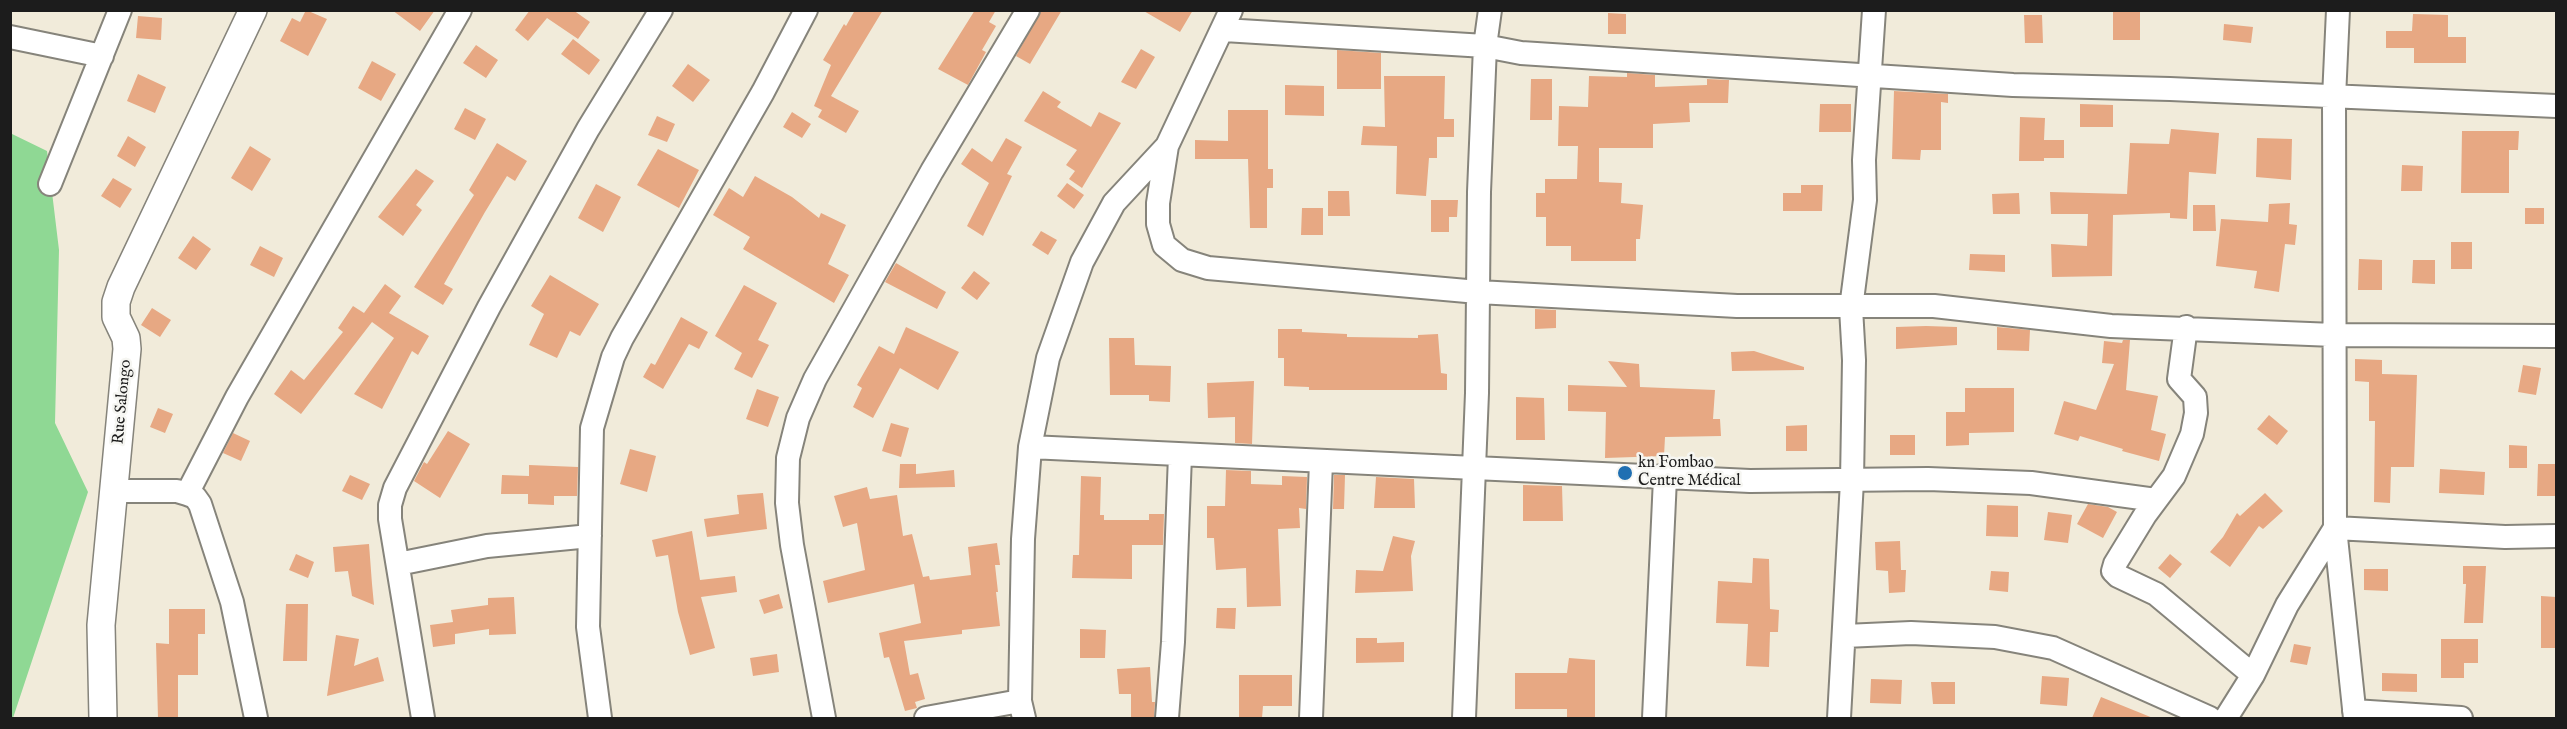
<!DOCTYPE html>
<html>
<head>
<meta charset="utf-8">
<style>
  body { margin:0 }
  #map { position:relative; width:2567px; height:729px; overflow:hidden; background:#f1ebda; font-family:"IM FELL English",serif }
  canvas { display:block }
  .frame { position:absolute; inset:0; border:12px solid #1c1c1c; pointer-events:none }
</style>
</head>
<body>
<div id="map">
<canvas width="2567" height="729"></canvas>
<div class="frame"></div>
</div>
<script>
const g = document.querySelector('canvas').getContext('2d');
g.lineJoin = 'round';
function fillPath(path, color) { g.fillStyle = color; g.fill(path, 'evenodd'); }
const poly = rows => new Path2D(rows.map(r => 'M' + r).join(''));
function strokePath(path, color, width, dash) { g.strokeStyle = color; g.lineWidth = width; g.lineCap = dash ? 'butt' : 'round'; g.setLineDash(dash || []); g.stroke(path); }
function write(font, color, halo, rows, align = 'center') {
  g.font = font + ' "IM FELL English",serif'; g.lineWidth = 5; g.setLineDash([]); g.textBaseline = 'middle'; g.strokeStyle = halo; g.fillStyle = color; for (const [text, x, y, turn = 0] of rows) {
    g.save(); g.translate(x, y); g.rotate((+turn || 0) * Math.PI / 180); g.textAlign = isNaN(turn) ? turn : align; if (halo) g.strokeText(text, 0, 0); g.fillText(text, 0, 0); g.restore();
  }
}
const green = poly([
  [10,133,47,151,59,250,55,423,88,492,13,718,10,718]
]);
const building = poly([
  [306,10,327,19,308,56,280,41,292,18,300,22],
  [392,10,435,10,420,31],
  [530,10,573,10,590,22,578,39,547,18,528,41,515,30],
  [855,10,883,10,831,96,859,111,846,133,818,117,822,110,814,106,831,65,823,60,844,24,846,26],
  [975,10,996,10,989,22,996,26,982,50,986,52,968,85,938,69],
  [1041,10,1062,10,1030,64,1016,56],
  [1142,10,1193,10,1180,32],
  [2113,10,2140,10,2140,40,2113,40],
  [1608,13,1626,14,1626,34,1608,34],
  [2413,14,2448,15,2448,37,2466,37,2466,63,2414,63,2414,48,2386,48,2386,31,2412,31],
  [2024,15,2042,15,2043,43,2025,43],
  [138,16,162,18,161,40,136,38],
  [2224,24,2253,27,2251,43,2223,40],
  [573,39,600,60,589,75,561,54],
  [476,45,498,60,486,78,463,63],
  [1141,49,1155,57,1136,89,1121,82],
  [1337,50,1381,53,1381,89,1337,89],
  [372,61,396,74,381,101,358,88],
  [688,64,710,80,693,102,672,86],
  [1627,73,1655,75,1655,87,1707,85,1707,79,1729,80,1728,103,1689,103,1690,122,1653,124,1653,148,1599,148,1599,182,1622,183,1621,203,1643,205,1640,239,1636,239,1636,261,1571,261,1571,246,1546,246,1546,217,1536,217,1536,193,1545,193,1545,179,1577,179,1578,146,1558,146,1559,106,1588,107,1589,76,1627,77],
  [138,74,166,87,155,113,127,101],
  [1384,76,1445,76,1444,119,1454,119,1454,137,1437,137,1437,158,1429,158,1426,196,1396,194,1397,146,1361,145,1363,126,1385,127],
  [1531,79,1552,79,1552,120,1530,120],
  [1285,85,1324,86,1324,116,1285,115],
  [1043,91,1061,102,1057,107,1091,127,1099,112,1121,123,1082,188,1069,179,1075,171,1066,165,1077,150,1024,121],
  [1894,91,1948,94,1948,103,1941,102,1941,150,1921,150,1920,160,1892,159],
  [1820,104,1851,104,1851,132,1819,132],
  [2080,104,2113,105,2113,127,2080,127],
  [465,108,486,119,475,140,454,129],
  [1228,110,1268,110,1268,169,1273,169,1273,188,1267,188,1267,228,1250,228,1248,159,1195,159,1195,140,1228,141],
  [792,112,811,124,802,138,783,127],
  [657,116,675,124,667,142,648,135],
  [2020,117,2045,118,2044,140,2064,140,2064,158,2044,158,2044,161,2019,161],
  [2171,129,2219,133,2216,174,2189,172,2187,219,2170,218,2170,213,2113,215,2112,276,2052,277,2051,244,2087,246,2088,214,2051,214,2050,192,2127,194,2130,143,2169,144],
  [2462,131,2519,131,2518,150,2509,150,2509,193,2461,193],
  [128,136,146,147,135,167,117,156],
  [1006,138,1022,147,1007,174,1012,176,983,236,967,226,989,183,961,164,972,148,992,162],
  [2257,138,2292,139,2291,180,2256,177],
  [497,143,527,161,515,181,507,176,485,212,444,284,453,289,443,305,414,287,474,195,469,190],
  [250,146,271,159,252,191,231,178],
  [658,149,699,170,679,208,637,185],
  [2402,165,2423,166,2422,191,2401,191],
  [416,169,434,181,416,205,422,210,403,236,378,217],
  [755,176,792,197,819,218,821,213,846,225,828,264,849,275,834,303,743,249,750,237,713,215,729,188,743,197],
  [113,178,132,189,120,208,101,196],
  [1067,183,1084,195,1074,209,1057,196],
  [596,184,621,197,603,232,578,218],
  [1801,185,1823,185,1822,211,1783,211,1783,193,1801,193],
  [1328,191,1349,191,1350,216,1328,216],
  [2019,193,2020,214,1993,214,1992,194],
  [1431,200,1458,200,1457,217,1449,217,1449,232,1431,232],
  [2290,203,2289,224,2297,225,2295,245,2285,244,2279,292,2254,288,2257,271,2216,266,2221,219,2268,222,2269,204],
  [2193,205,2215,205,2216,231,2193,231],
  [1302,208,1323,208,1323,235,1301,235],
  [2525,208,2544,208,2544,224,2525,224],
  [1041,231,1057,240,1048,255,1032,245],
  [193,236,211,249,196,270,178,258],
  [2451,242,2472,242,2472,269,2451,269],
  [260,246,283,258,274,277,250,265],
  [1970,254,2005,255,2005,272,1969,270],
  [2359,259,2382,260,2382,290,2358,290],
  [2413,260,2435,260,2435,284,2412,283],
  [896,263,946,292,937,309,885,282],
  [974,271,990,283,977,300,961,288],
  [550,275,599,304,580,336,570,331,557,358,529,345,544,314,531,306],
  [385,284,401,296,389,313,429,336,418,355,412,351,382,409,354,394,394,338,372,322,301,414,274,394,291,370,304,380,343,332,338,328,353,306,364,313],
  [744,285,777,303,758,340,769,345,752,378,734,369,742,353,715,336],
  [152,308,171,320,160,337,141,325],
  [1535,309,1556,310,1556,328,1535,329],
  [681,317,708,332,699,349,689,344,663,389,643,377,651,363,655,365],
  [1926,326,1957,327,1957,345,1896,349,1896,327],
  [906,327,959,352,938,390,900,368,873,418,853,407,862,388,857,385,879,346,894,354],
  [1997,327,2030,330,2029,351,1997,350],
  [1278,329,1302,329,1302,332,1347,334,1347,337,1418,338,1418,335,1438,334,1441,373,1447,374,1447,390,1309,390,1309,387,1284,386,1284,358,1278,358],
  [1109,338,1134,338,1135,365,1171,366,1170,402,1149,401,1149,395,1110,395],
  [2123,340,2130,340,2126,390,2158,396,2151,430,2166,434,2159,461,2122,451,2123,449,2080,436,2078,441,2054,434,2064,401,2096,410,2114,364,2102,363,2104,341,2122,343],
  [1754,351,1804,367,1804,370,1732,371,1731,352],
  [2355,359,2382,360,2382,374,2417,375,2414,467,2391,467,2390,503,2374,502,2375,421,2369,421,2369,382,2355,381],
  [1608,361,1639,364,1640,387,1715,390,1713,419,1720,419,1721,436,1665,437,1664,456,1605,458,1606,412,1568,411,1568,385,1627,387],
  [2523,365,2541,368,2536,395,2518,392],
  [1254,381,1252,444,1235,443,1235,417,1208,418,1207,383],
  [1965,388,2014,388,2014,432,1969,433,1969,445,1946,446,1946,412,1965,412],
  [757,389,779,397,768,427,746,419],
  [1516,397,1544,398,1545,440,1516,440],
  [158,408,173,414,165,433,150,427],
  [2269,415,2288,431,2277,445,2257,429],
  [891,423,909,428,901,457,882,451],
  [1807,425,1807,451,1786,451,1786,426],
  [448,431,470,444,440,498,414,481,424,462,427,464],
  [233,433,250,441,241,461,223,453],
  [1890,435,1915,435,1915,455,1890,455],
  [2509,445,2527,446,2527,468,2509,468],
  [630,449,656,456,647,492,620,484],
  [900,464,916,464,916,474,954,470,955,487,899,488],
  [2538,464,2556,464,2556,496,2537,496],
  [529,465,578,467,577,496,554,496,554,505,528,504,528,494,501,494,502,475,529,476],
  [2440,469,2485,472,2484,495,2439,493],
  [1226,470,1251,471,1251,484,1282,485,1282,476,1307,477,1306,509,1299,508,1300,528,1278,529,1281,606,1247,607,1246,568,1216,570,1214,538,1207,538,1207,506,1225,506],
  [350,475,370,484,362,500,342,491],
  [1334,475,1345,475,1344,509,1333,509],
  [1081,476,1101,477,1100,515,1104,515,1104,520,1149,520,1149,514,1164,514,1163,545,1132,545,1132,579,1072,578,1073,555,1079,555],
  [1376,477,1414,479,1415,508,1374,508],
  [1523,485,1562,486,1563,521,1523,521],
  [867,487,870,499,897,495,903,536,912,534,923,577,929,576,930,580,971,575,968,547,997,543,1000,565,995,565,998,592,996,592,1000,626,962,630,962,634,904,641,910,675,918,673,925,699,915,702,917,708,905,711,889,657,884,658,879,633,921,623,914,584,828,603,823,581,865,570,857,523,843,527,834,496],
  [763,493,767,529,707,537,704,519,739,514,737,495],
  [2265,493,2283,511,2263,529,2259,526,2230,567,2210,552,2223,537,2237,513,2240,516],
  [2088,504,2108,507,2117,512,2103,538,2077,524],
  [1987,505,2018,506,2018,537,1986,536],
  [2048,512,2072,515,2068,543,2044,540],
  [692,531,700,580,735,576,737,592,701,597,715,648,690,655,678,612,668,555,656,557,652,540],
  [1393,536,1415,541,1411,556,1413,591,1355,593,1356,570,1383,571],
  [1900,541,1901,570,1906,570,1905,592,1889,593,1888,571,1876,570,1875,542],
  [369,544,372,584,374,605,352,596,348,571,335,572,333,547],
  [296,554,314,562,308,578,289,570],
  [2170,554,2182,564,2170,578,2158,568],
  [1753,558,1769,559,1770,609,1779,610,1778,632,1770,632,1769,667,1746,666,1748,624,1716,623,1718,581,1752,583],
  [2463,566,2486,566,2483,623,2464,623,2466,584,2463,584],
  [2364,569,2388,569,2388,591,2364,590],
  [1991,571,2009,572,2008,592,1989,590],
  [779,594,783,608,764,614,759,600],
  [2541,596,2556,597,2556,648,2541,648],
  [514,597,516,634,489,635,489,629,455,634,455,644,433,647,430,625,453,622,451,610,488,605,488,598],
  [286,604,308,604,307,661,283,661],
  [1217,608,1236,608,1235,629,1216,628],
  [169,609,205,609,205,634,198,634,198,675,178,675,178,718,158,718,156,643,169,644],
  [1080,629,1106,630,1105,658,1080,658],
  [336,635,359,639,354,666,378,657,384,681,327,696],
  [1356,638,1377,638,1377,643,1404,642,1404,662,1356,663],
  [2441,639,2478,639,2478,663,2464,663,2464,678,2441,678],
  [2294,644,2311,647,2307,665,2290,662],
  [777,654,779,672,753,676,750,658],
  [1569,658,1595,660,1595,718,1567,718,1567,709,1515,709,1515,673,1567,673],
  [1150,667,1152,702,1155,702,1154,718,1131,718,1131,694,1119,694,1117,669],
  [2382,673,2417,674,2417,692,2382,691],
  [1239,675,1292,675,1292,706,1263,706,1262,718,1239,718],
  [2042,676,2069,678,2067,706,2040,704],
  [1871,679,1902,680,1901,704,1870,703],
  [1931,682,1955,682,1955,704,1933,704],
  [2101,697,2153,718,2092,718]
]);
const minor = poly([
  [2338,10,2334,98,2335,528,2355,718],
  [1224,30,1485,46,1521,53,2013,85,2170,89,2556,106],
  [10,37,102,56],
  [1167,146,1158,203,1158,224,1164,245,1182,260,1208,268,1478,292,1737,306,1934,306,2111,326,2334,335,2556,336],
  [50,184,120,10],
  [2186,327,2179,379,2195,397,2196,413,2192,434,2174,476,2145,515,2115,564,2113,571,2118,576,2156,594,2253,675],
  [1030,447,1750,481,1928,479,2031,483,2156,500],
  [115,491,177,491,187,494,237,397,460,10],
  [187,494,195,497,200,504,232,602,256,718],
  [2335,528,2505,537,2556,536],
  [398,564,487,546,590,536],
  [1845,636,1911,633,1995,637,2053,648,2210,718],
  [2354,711,2461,718],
  [423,718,390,519,390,505,395,488,489,307,588,129,661,10],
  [600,718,588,627,592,428,613,357,622,338,763,92,806,10],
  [824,718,792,545,787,503,788,458,798,418,815,379,932,171,1028,10],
  [926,718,1020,701],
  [1024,718,1020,701,1023,539,1030,447,1048,358,1082,262,1114,203,1167,146,1231,10],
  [1167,718,1173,642,1180,455],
  [1311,718,1321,462],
  [1464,718,1477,393,1479,192,1485,46,1490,10],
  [1654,718,1665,478],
  [1839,718,1852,481,1854,360,1851,308,1865,200,1864,160,1874,10],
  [2226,718,2253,675,2287,605,2335,528]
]);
const tertiary = poly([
  [103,718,101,625,127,349,126,338,116,317,116,302,121,287,253,10]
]);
const markers = [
  [1625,473,8,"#1f6fb2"]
];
const streetNames = [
  ["Rue Salongo",123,402,-85]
];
const poiNames = [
  ["kn Fombao",1638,464],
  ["Centre Médical",1638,482]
];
fillPath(green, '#8fd894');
fillPath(building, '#e7a883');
strokePath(minor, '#86847b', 26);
strokePath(tertiary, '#86847b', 30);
strokePath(minor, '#fff', 22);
strokePath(tertiary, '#fff', 27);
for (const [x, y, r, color] of markers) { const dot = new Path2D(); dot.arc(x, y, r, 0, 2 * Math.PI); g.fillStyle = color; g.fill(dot); strokePath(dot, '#f6f6f2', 2); }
write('16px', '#1c1c1c', '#f6f6f2', streetNames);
write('16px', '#1c1c1c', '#f6f6f2', poiNames, 'left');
</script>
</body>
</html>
